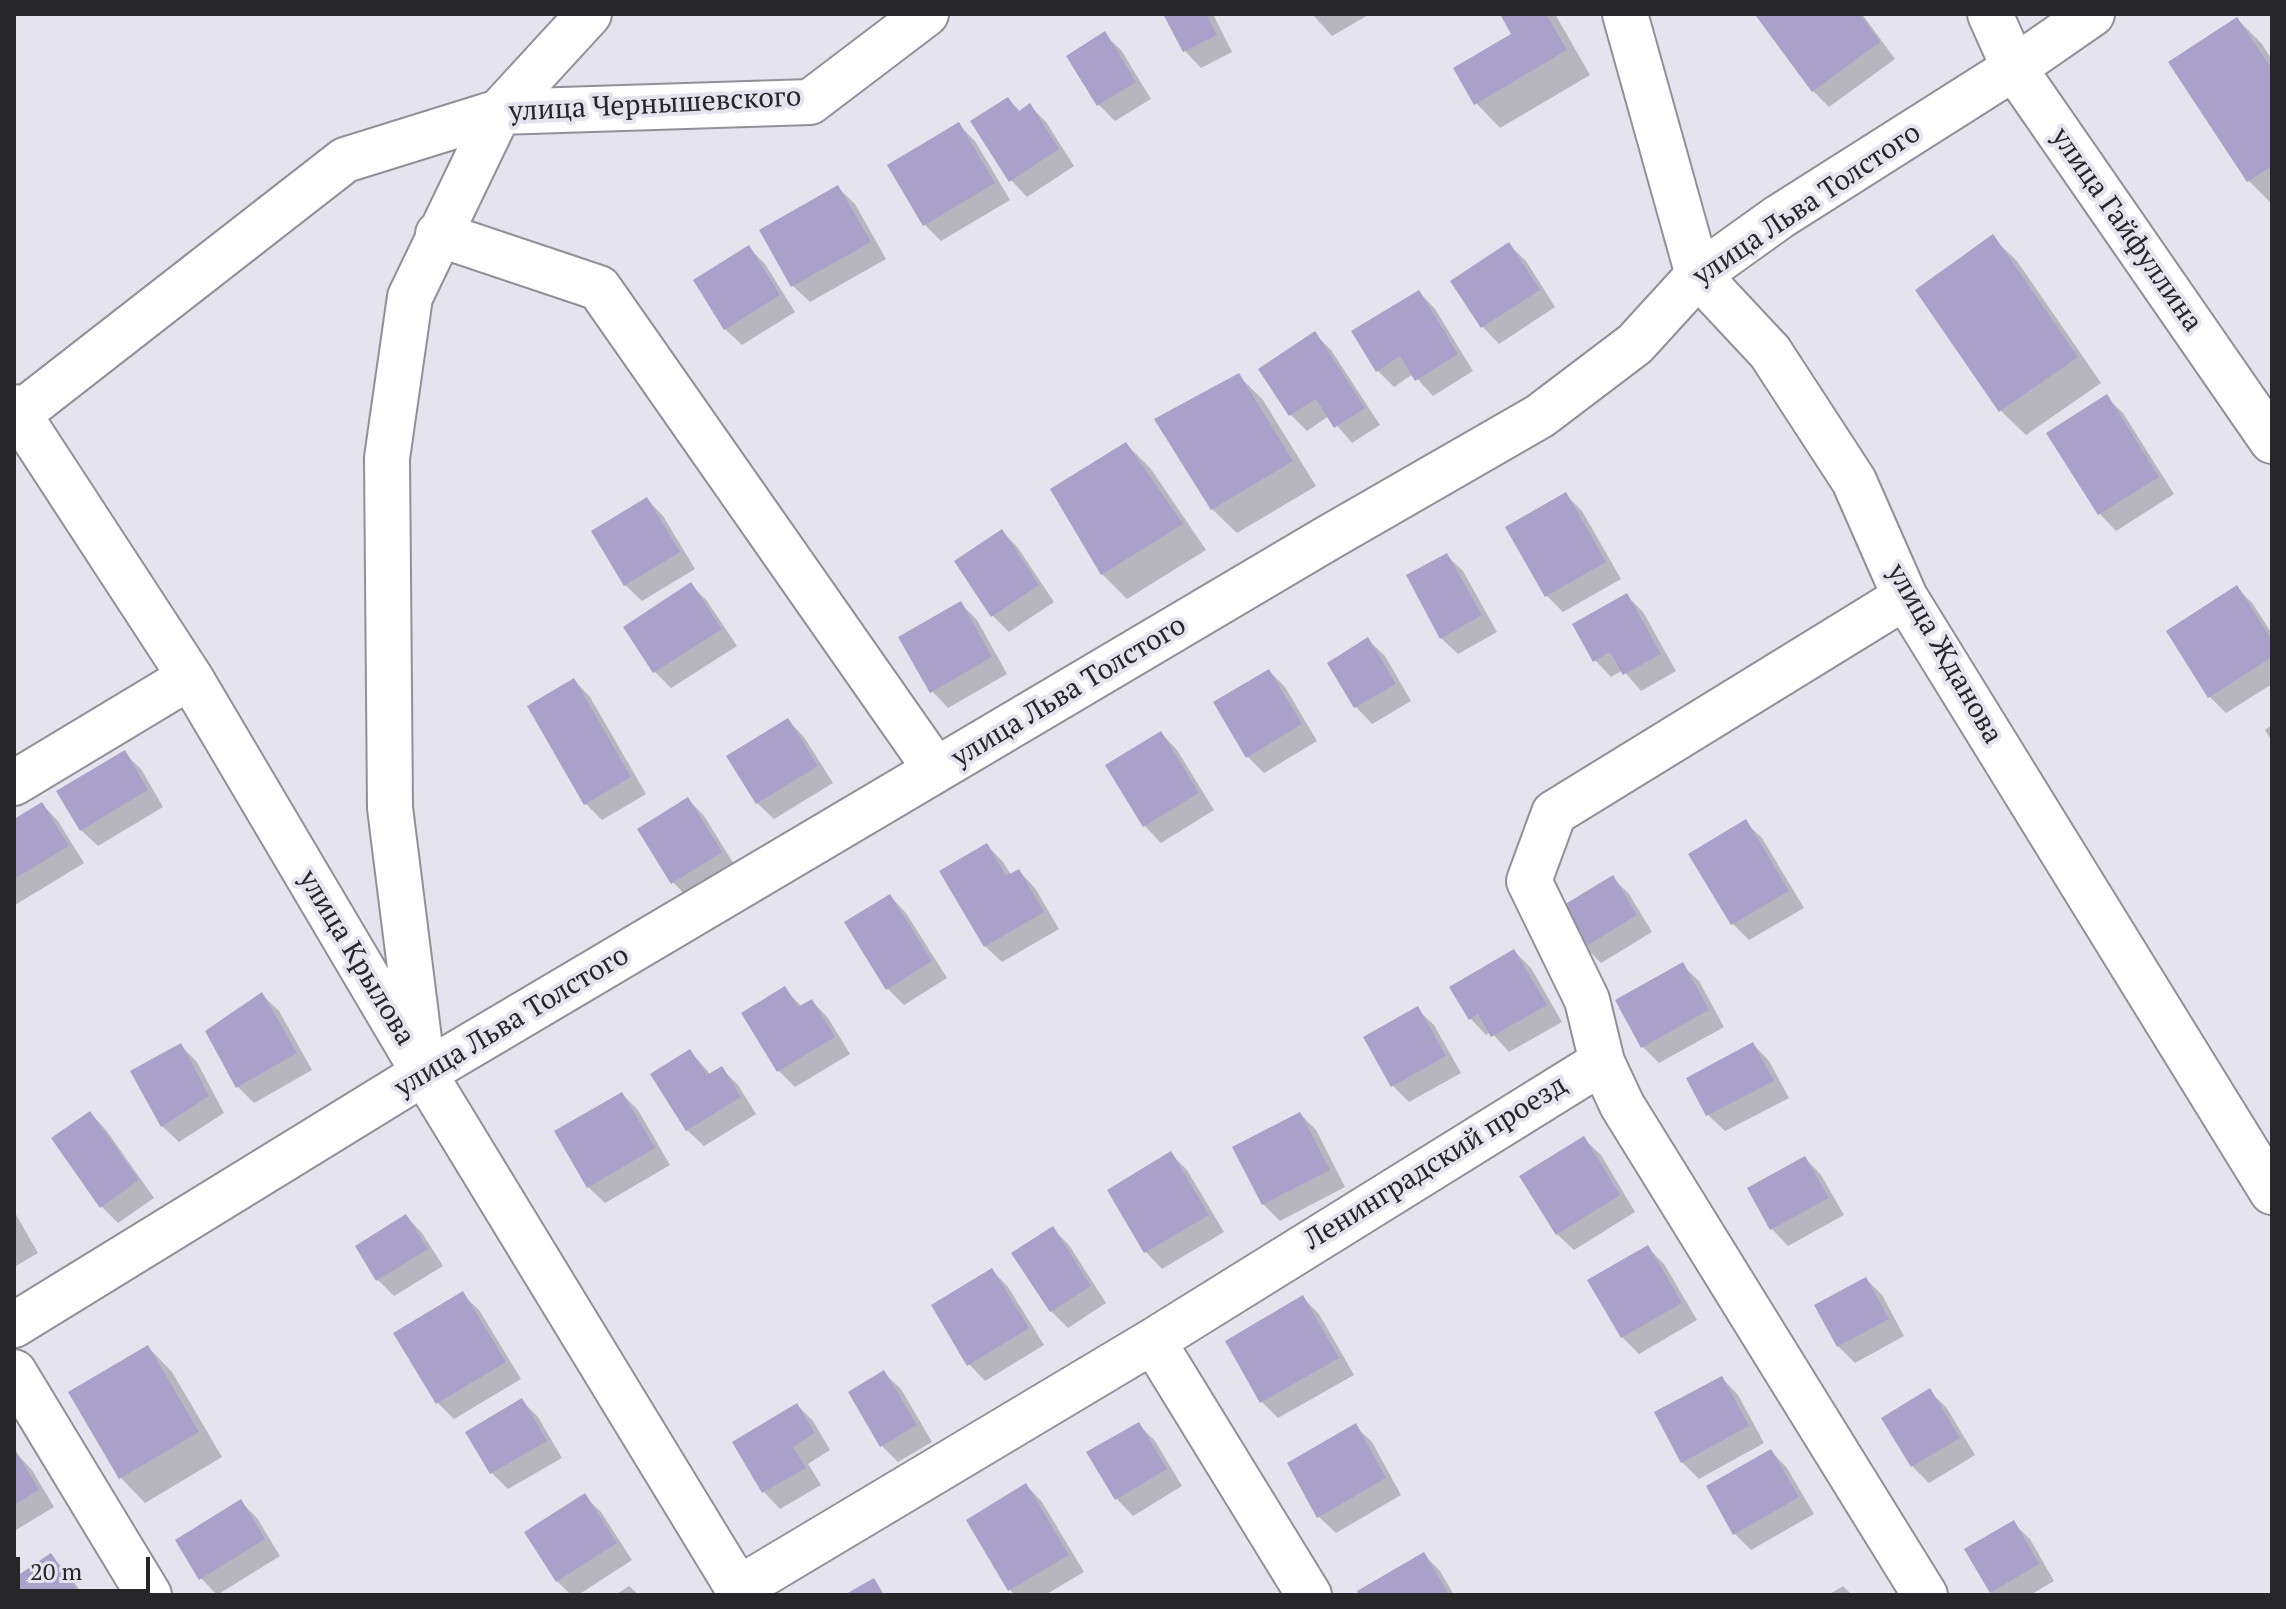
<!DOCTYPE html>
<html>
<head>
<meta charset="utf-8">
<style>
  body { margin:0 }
  #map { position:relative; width:2286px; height:1609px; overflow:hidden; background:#e5e3ed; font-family:"PT Serif",serif }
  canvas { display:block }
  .frame { position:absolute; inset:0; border:16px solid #262629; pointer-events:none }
  .scale { position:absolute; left:16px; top:1557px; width:134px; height:36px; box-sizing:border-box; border:4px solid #262629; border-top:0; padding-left:10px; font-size:24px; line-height:28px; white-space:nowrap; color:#262629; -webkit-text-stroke:6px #e5e3ed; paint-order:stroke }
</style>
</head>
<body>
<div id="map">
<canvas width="2286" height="1609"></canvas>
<div class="frame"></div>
<div class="scale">20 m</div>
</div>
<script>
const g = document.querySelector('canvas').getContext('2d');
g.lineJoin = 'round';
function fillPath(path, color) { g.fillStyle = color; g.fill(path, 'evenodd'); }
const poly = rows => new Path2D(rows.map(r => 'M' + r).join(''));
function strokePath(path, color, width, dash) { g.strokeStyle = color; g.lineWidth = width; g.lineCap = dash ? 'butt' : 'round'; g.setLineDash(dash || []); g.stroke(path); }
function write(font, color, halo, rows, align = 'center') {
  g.font = font + ' "PT Serif",serif'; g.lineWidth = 8; g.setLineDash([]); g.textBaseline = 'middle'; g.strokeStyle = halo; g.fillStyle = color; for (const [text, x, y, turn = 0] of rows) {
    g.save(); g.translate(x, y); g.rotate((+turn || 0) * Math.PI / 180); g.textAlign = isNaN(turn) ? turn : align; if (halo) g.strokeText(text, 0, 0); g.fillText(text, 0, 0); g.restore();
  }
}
const shadow = poly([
  [1166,14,1213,14,1232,52,1201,68,1185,51],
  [1312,14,1370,14,1332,36],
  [1502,14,1555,14,1590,75,1500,128,1476,103,1514,35],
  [1762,14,1862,14,1895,59,1829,107,1813,91],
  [2237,19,2262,44,2272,60,2272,204,2249,181,2171,63],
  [1104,34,1121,50,1151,99,1115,121,1099,105],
  [1008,99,1021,112,1030,106,1046,122,1074,166,1027,197,1011,180],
  [959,125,975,141,1010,200,941,241,925,225],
  [838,188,855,204,886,259,810,302,793,286,762,231],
  [1992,237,2017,261,2101,383,2026,435,2001,411,1917,290],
  [1509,245,1526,261,1555,307,1499,344,1483,327,1453,281],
  [749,248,765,264,795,312,742,345,725,329],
  [1419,292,1435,309,1473,371,1433,396,1413,374,1394,387,1377,370],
  [1315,334,1331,350,1380,425,1352,443,1329,416,1307,431,1291,415],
  [1238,375,1263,400,1316,486,1237,533,1212,509],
  [2106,397,2123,413,2174,494,2116,531,2100,514,2049,434],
  [1126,444,1151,469,1206,550,1127,599,1102,574],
  [1566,495,1582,511,1621,579,1563,612,1547,596],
  [647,499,663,516,695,569,642,601,625,585],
  [1002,531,1018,548,1054,602,1009,632,993,616,957,561],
  [1446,555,1463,571,1497,632,1458,654,1441,638],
  [691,585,707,601,737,646,671,688,655,672,626,627],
  [2237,588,2253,604,2272,634,2272,684,2226,713,2210,697,2169,632],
  [1626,595,1643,612,1676,671,1641,691,1623,670,1611,677,1595,660],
  [960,603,977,620,1007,674,948,708,932,691],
  [1368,640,1385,656,1411,701,1372,724,1356,707,1329,663],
  [1269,671,1285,687,1317,741,1264,773,1248,757],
  [574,680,590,697,646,794,602,820,586,804,530,706],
  [788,720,804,737,833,783,774,819,757,803],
  [2272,725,2272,741,2265,730],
  [1161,733,1177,750,1214,810,1161,843,1145,826,1108,766],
  [124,753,141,769,163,807,98,846,81,830],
  [688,799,704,816,737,869,689,899,673,882],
  [42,804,58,821,84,863,15,905,14,821],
  [1745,822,1762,838,1804,908,1749,940,1733,924,1691,855],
  [987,845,1003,862,1011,875,1019,871,1035,888,1059,929,1002,962,985,946],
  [1612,877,1629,894,1652,932,1601,963,1585,947],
  [890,896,906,913,947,978,904,1005,887,988],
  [1514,951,1531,968,1562,1022,1509,1052,1491,1032,1486,1035,1470,1018],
  [1682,965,1699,981,1724,1027,1659,1063,1643,1047],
  [785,989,802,1007,812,1001,828,1018,850,1054,795,1087,778,1070],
  [262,995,279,1011,312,1070,254,1103,238,1087,207,1032],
  [1417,1009,1434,1025,1461,1073,1409,1102,1393,1086,1366,1037],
  [1753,1044,1769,1061,1789,1098,1725,1131,1708,1115],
  [180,1045,197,1062,224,1113,179,1142,162,1126],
  [690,1051,711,1075,722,1069,738,1085,756,1114,704,1146,687,1130],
  [622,1094,638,1110,670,1165,605,1203,588,1187],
  [90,1113,106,1130,154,1198,118,1223,102,1207,54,1139],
  [1300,1114,1316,1130,1345,1187,1280,1221,1263,1204],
  [1584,1139,1601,1155,1635,1212,1574,1250,1557,1234],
  [1171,1154,1187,1170,1224,1232,1162,1269,1146,1252,1110,1190],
  [1805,1158,1821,1175,1844,1215,1788,1246,1772,1229,1750,1189],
  [14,1211,38,1253,14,1267],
  [406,1216,422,1233,443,1266,394,1296,378,1280,357,1247],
  [1053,1229,1069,1245,1106,1303,1068,1328,1051,1311],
  [1647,1247,1664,1264,1697,1320,1639,1354,1622,1337],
  [992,1270,1008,1287,1044,1345,985,1381,969,1364],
  [1866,1279,1882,1295,1904,1336,1855,1363,1838,1346],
  [462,1294,479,1310,521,1379,454,1419,438,1403],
  [1303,1298,1319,1314,1354,1375,1278,1418,1262,1402],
  [148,1347,172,1372,222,1457,145,1503,121,1478],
  [884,1373,901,1389,932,1442,898,1462,882,1446],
  [1722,1378,1738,1395,1764,1443,1699,1479,1682,1462],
  [1929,1391,1946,1407,1975,1455,1929,1483,1912,1466,1883,1418],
  [522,1401,538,1417,562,1458,508,1489,492,1473,468,1433],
  [797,1405,813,1421,830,1450,808,1464,821,1485,780,1509,764,1492,734,1443],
  [1138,1424,1155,1441,1182,1486,1133,1516,1117,1499,1089,1453],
  [1355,1426,1372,1442,1401,1495,1336,1533,1319,1517],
  [1771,1451,1787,1468,1814,1514,1751,1550,1735,1534],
  [16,1453,32,1470,54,1507,14,1531],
  [1026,1485,1042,1502,1084,1572,1045,1595,1015,1595,1010,1590],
  [584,1496,601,1512,632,1560,578,1595,571,1595,557,1581],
  [241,1502,257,1518,280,1556,217,1595,201,1578],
  [2013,1523,2030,1539,2054,1581,2030,1595,1995,1595,1991,1592],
  [1424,1555,1440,1571,1454,1595,1361,1595],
  [51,1556,67,1572,83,1595,14,1595,14,1580],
  [629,1586,639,1595,615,1595],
  [1843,1586,1852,1595,1828,1595]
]);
const building = poly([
  [1163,14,1206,14,1217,35,1183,52],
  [1500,14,1546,14,1567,50,1474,105,1453,68,1511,34],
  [1759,14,1860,14,1880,42,1812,92,1756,16],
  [2237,17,2272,69,2272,166,2247,182,2168,62],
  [1105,31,1136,82,1097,106,1066,56],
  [1008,97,1018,112,1030,103,1059,149,1009,182,970,121],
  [959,122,995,183,923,226,887,165],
  [838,185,871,242,791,287,759,230],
  [1993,234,2078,357,1999,412,1915,290],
  [1509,242,1540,290,1481,328,1450,281],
  [749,245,780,295,724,330,693,280],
  [1419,290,1458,354,1415,381,1400,356,1376,372,1351,331],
  [1315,331,1365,408,1334,428,1316,399,1289,416,1258,369],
  [1239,373,1293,461,1211,510,1154,419],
  [2107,394,2159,477,2098,515,2046,433],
  [1126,442,1183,524,1101,575,1050,489],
  [1566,492,1606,562,1545,597,1505,527],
  [647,497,680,552,624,586,591,531],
  [1002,529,1039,585,991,617,954,561],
  [1447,553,1482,615,1440,639,1406,575],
  [691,582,722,629,653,673,623,627],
  [2237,585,2272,640,2272,657,2208,698,2166,631],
  [1627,593,1661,654,1623,675,1610,652,1593,662,1572,624],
  [961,601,992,657,930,693,898,637],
  [1368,637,1396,684,1354,708,1327,663],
  [1269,669,1302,724,1246,758,1213,702],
  [574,678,631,777,584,805,527,706],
  [788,718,818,766,756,804,726,756],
  [1161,731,1199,793,1143,827,1105,765],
  [125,750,148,790,80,831,56,791],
  [688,797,722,852,671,884,637,829],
  [42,802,69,846,14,879,14,819],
  [1746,819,1789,891,1731,925,1688,854],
  [987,843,1006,876,1019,869,1044,912,984,947,939,871],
  [1613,875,1637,915,1583,948,1559,908],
  [890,894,932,961,886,990,844,922],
  [1514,949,1547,1005,1491,1037,1478,1014,1469,1020,1449,987],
  [1683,962,1709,1010,1641,1048,1615,1000],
  [785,986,798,1007,812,999,835,1037,777,1072,741,1013],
  [262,992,297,1053,236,1088,205,1031],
  [1418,1006,1446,1056,1391,1087,1363,1037],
  [1753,1042,1774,1081,1706,1116,1686,1078],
  [181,1043,209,1096,161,1127,130,1071],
  [690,1049,707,1075,722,1066,741,1097,686,1131,650,1074],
  [622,1092,655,1148,587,1188,554,1131],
  [90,1111,139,1180,100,1208,51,1138],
  [1300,1112,1330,1170,1262,1205,1232,1147],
  [1584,1136,1620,1195,1556,1235,1519,1176],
  [1171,1151,1209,1215,1144,1253,1107,1190],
  [1805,1156,1829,1198,1770,1230,1747,1188],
  [406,1214,428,1249,376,1281,355,1246],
  [1053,1226,1091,1286,1050,1312,1011,1253],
  [1648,1245,1682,1303,1621,1338,1587,1280],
  [992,1268,1029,1328,967,1366,931,1305],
  [1866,1277,1889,1319,1837,1347,1814,1305],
  [463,1291,506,1362,436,1404,393,1333],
  [1303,1295,1339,1358,1260,1403,1225,1341],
  [148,1345,199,1432,119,1479,68,1392],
  [884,1370,917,1425,880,1447,848,1392],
  [1722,1376,1749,1426,1681,1463,1654,1412],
  [1930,1388,1960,1438,1911,1467,1881,1418],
  [522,1398,547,1441,490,1474,465,1432],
  [797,1403,815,1433,793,1447,806,1468,762,1493,732,1442],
  [1139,1422,1167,1469,1115,1500,1086,1452],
  [1356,1423,1386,1478,1317,1518,1287,1463],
  [14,1448,39,1490,14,1505],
  [1771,1449,1799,1497,1733,1535,1706,1486],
  [1026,1483,1069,1555,1008,1591,966,1520],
  [585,1493,617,1543,556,1582,524,1532],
  [241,1499,265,1539,199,1580,175,1540],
  [2014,1520,2039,1564,1990,1593,1964,1549],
  [1424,1552,1449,1595,1359,1595,1357,1591],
  [51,1553,76,1589,67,1595,14,1595,14,1578],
  [874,1578,884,1595,844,1595]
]);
const minor = poly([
  [1625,14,1698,275,1770,352,1854,481,1905,597,2272,1192],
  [1990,14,2014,68,2272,441],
  [438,234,599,288,936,770],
  [14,407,190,677,424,1073,742,1595],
  [19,414,345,160,499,112,810,102,926,14],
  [14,783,190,677],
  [421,1055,390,808,387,458,410,297,499,112,589,14],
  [1602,1062,1587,1000,1529,881,1554,813,1905,597],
  [14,1325,424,1073,1328,538,1540,416,1635,344,1698,275,1779,217,2014,68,2092,14],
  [1153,1341,1309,1595],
  [14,1372,149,1595],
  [738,1589,1153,1341,1602,1062,1622,1105,1925,1595]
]);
const streetNames = [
  ["улица Чернышевского",655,105,-3],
  ["улица Льва Толстого",1807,205,-34],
  ["улица Гайфуллина",2126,230,55],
  ["улица Жданова",1944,654,60],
  ["улица Льва Толстого",1069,692,-31],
  ["улица Крылова",356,958,59],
  ["улица Льва Толстого",512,1022,-31],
  ["Ленинградский проезд",1436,1163,-32]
];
fillPath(shadow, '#0003');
fillPath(building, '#aaa1cb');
strokePath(minor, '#919098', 48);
strokePath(minor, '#fff', 44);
write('28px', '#262629', '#e5e3ed', streetNames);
</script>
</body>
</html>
